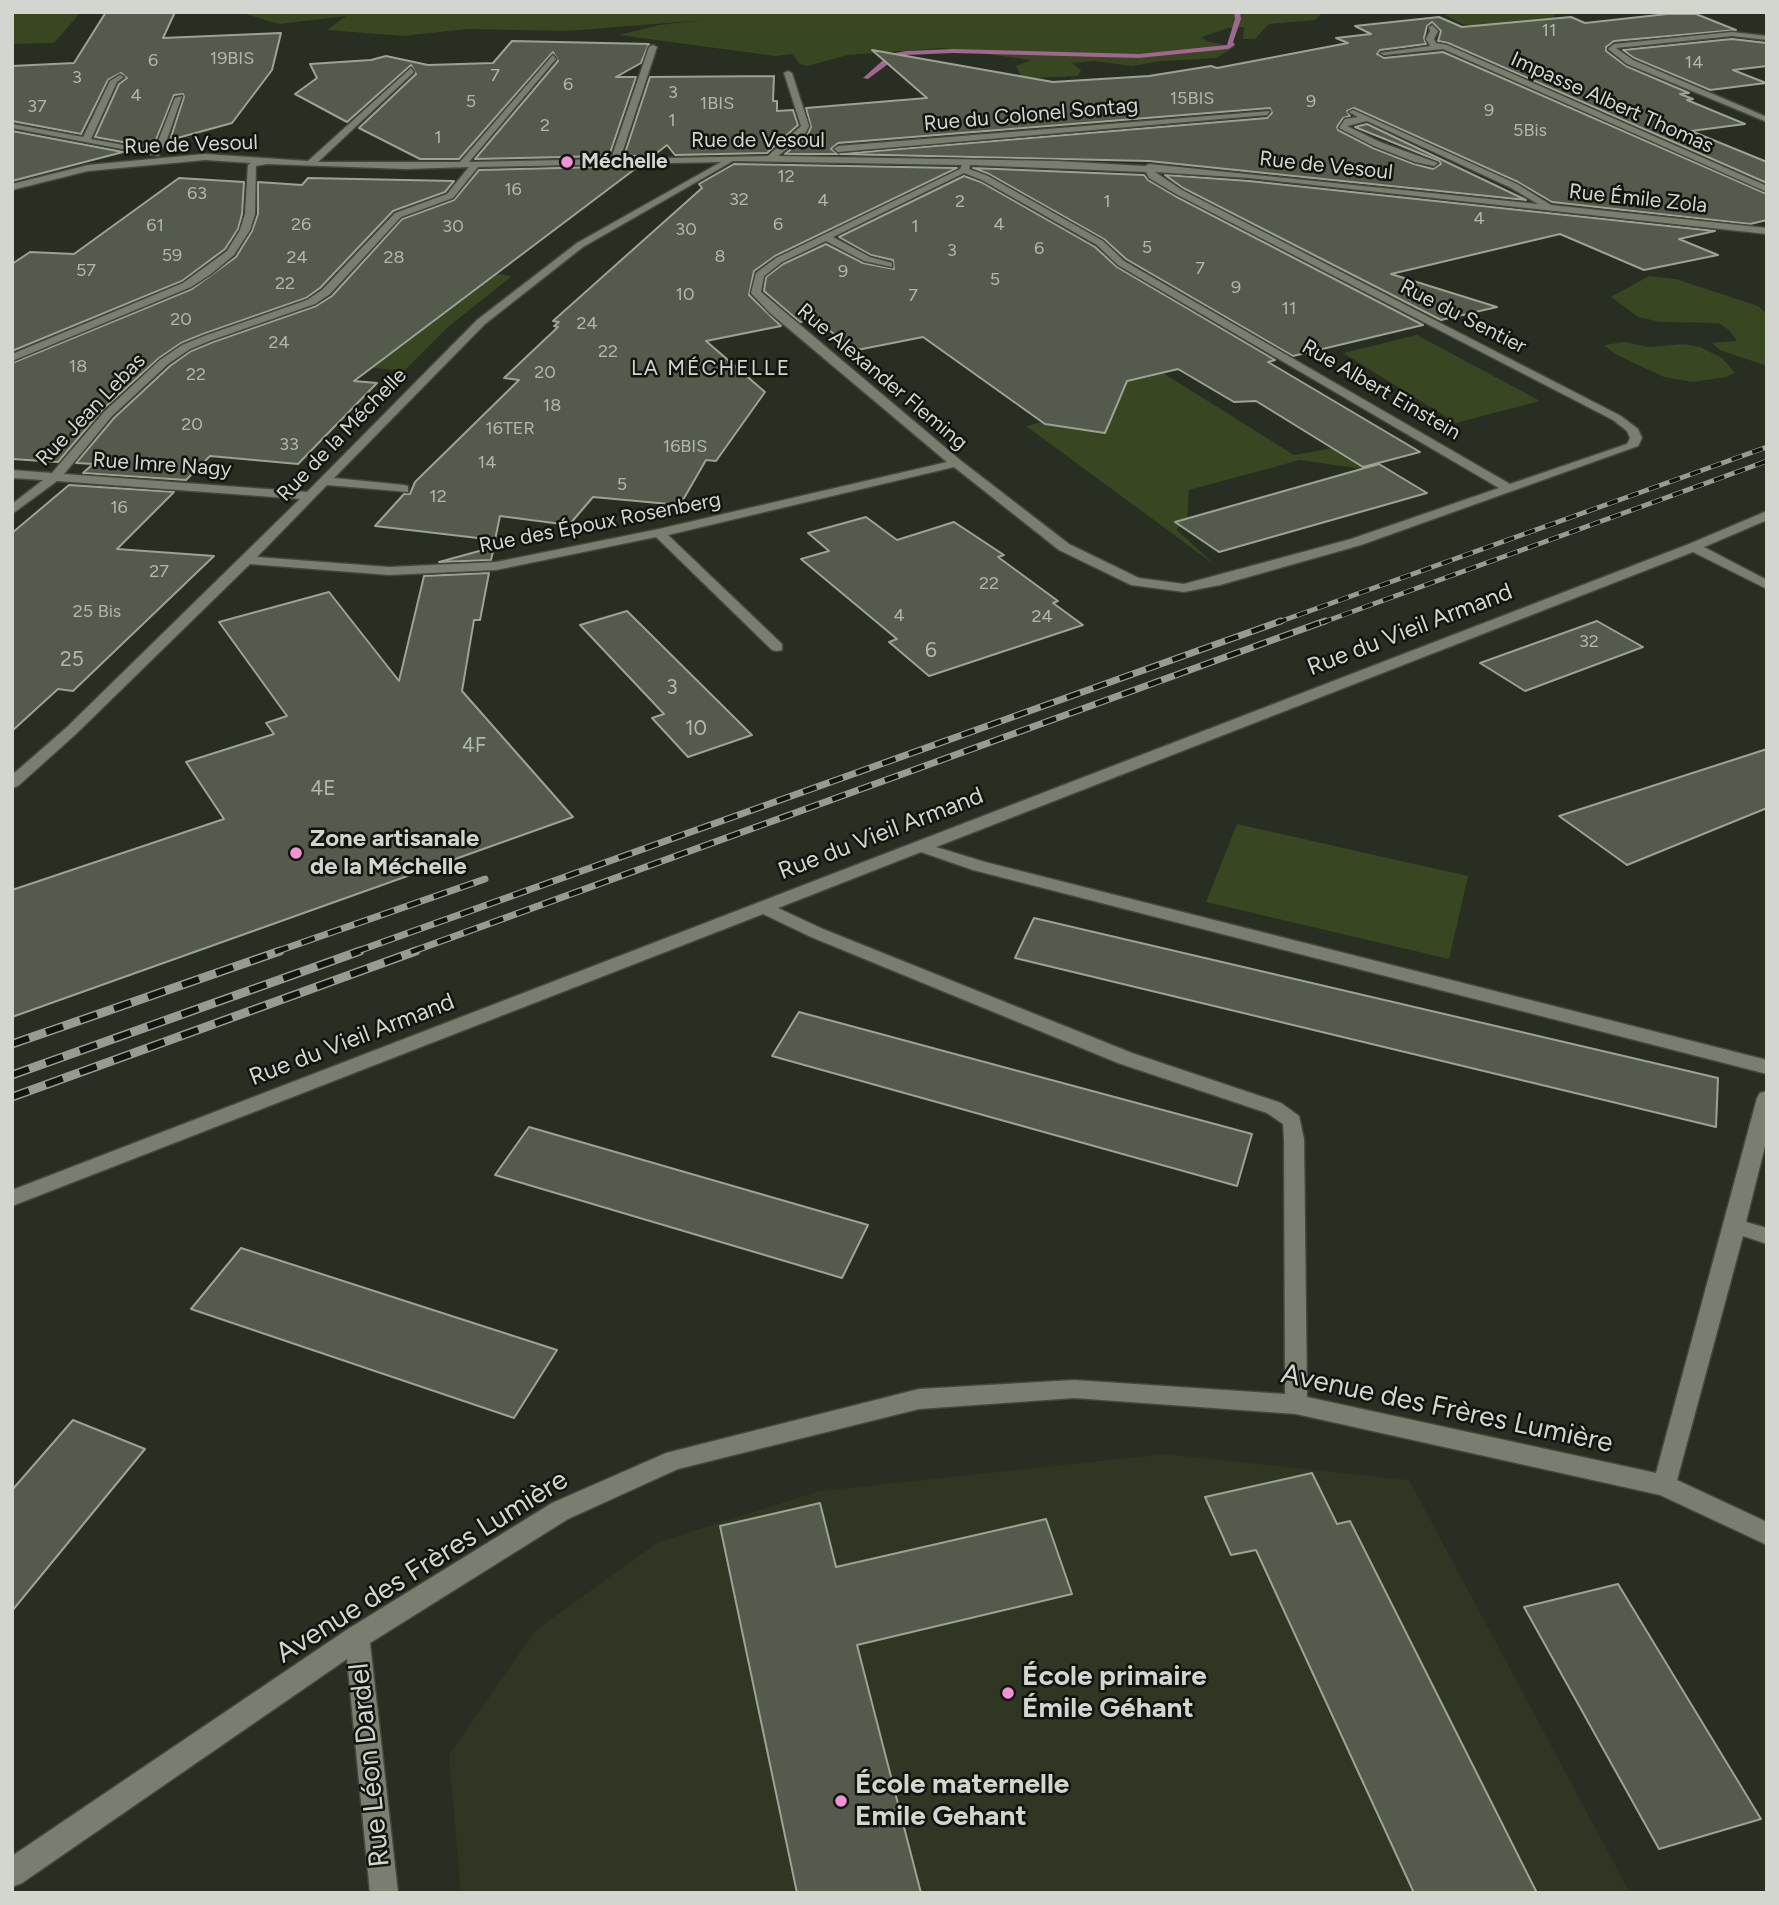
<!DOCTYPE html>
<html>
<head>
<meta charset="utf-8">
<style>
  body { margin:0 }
  #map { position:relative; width:1779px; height:1905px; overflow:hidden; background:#282e21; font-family:Figtree,sans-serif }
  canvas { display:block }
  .frame { position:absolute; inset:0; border:14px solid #d2d6ce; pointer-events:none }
</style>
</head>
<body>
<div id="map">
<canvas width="1779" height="1905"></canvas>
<div class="frame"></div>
</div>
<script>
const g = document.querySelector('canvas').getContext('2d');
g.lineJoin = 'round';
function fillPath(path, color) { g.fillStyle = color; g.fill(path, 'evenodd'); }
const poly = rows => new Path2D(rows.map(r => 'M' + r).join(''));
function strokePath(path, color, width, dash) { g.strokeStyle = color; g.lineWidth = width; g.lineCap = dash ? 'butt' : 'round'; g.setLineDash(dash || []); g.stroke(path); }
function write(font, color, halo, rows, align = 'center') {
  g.font = font + ' Figtree,sans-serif'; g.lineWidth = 5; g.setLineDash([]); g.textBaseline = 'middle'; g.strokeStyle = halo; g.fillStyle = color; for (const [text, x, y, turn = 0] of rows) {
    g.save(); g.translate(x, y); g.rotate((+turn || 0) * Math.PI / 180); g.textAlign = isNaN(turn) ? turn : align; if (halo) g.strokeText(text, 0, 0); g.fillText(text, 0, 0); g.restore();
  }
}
const built = poly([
  [1165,1454,1409,1480,1630,1893,461,1893,449,1755,535,1631,658,1542,820,1491]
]);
const green = poly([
  [12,12,81,12,54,43,12,44],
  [239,12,1323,12,1315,20,1269,24,1255,39,1243,39,1244,27,1228,28,1202,37,1206,41,1235,47,1216,58,1161,61,1132,66,1094,61,1072,63,1081,70,1078,76,1033,78,1021,76,1016,66,1031,60,943,48,848,55,807,66,800,64,792,54,775,56,619,35,659,25,705,20,567,31,467,29,403,36,327,30,346,16,279,24],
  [1453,12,1559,12,1553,16,1559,20,1497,29,1462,24,1445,15],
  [438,264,512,276,448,327,404,371,316,362],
  [1649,276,1676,279,1758,306,1767,314,1767,366,1720,350,1712,343,1737,341,1730,331,1719,323,1660,322,1638,317,1611,297],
  [1053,304,1294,455,1339,447,1397,474,1300,460,1189,490,1187,523,1176,529,1215,565,1026,426,1089,411],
  [1417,335,1540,401,1456,423,1343,353],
  [1625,342,1649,347,1684,344,1700,347,1722,358,1735,373,1726,377,1693,382,1664,377,1615,354,1604,345],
  [1237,824,1468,876,1449,959,1206,902]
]);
const stream = poly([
  [1234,12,1240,12,1241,19,1233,42,1235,45,1228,49,1139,58,953,53,906,55,894,57,888,64,868,79,863,78,890,54,906,51,953,49,1139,54,1227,45,1235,19,1234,12]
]);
const building = poly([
  [106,12,175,12,163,38,281,33,272,70,232,123,170,140,184,97,183,94,174,95,155,142,144,146,95,137,119,84,127,78,121,73,108,80,81,134,12,121,12,66,74,63,106,12],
  [1667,14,1696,14,1736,30,1614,41,1606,47,1606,51,1626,66,1689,93,1680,94,1693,99,1687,100,1745,124,1691,131,1767,162,1767,183,1448,43,1438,41,1441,31,1432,22,1427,26,1424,38,1426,44,1380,50,1377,54,1384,58,1443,52,1767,194,1767,220,1750,224,1552,202,1518,182,1354,108,1347,111,1350,116,1343,118,1337,127,1338,130,1373,148,1414,164,1433,169,1441,164,1439,161,1355,127,1367,124,1526,200,1149,161,840,154,1267,118,1272,113,1270,108,838,143,831,149,838,154,785,154,807,136,811,127,806,108,927,98,872,50,1053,82,1149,76,1211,66,1217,68,1348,43,1336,38,1371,34,1355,26,1439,17,1462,27,1571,17,1585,23,1667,14],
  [1732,39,1767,43,1767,66,1733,70,1766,83,1710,90,1634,58,1623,50,1732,39],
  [512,41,649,44,641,63,616,77,636,77,609,156,475,159,558,61,553,52,459,159,420,159,359,128,416,74,411,65,347,122,295,94,317,78,310,64,371,60,386,56,428,65,493,63,512,41],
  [774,76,773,101,777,101,777,111,793,110,798,125,767,153,675,155,667,145,653,156,624,156,650,77,774,76],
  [12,131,123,152,12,181,12,131],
  [734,164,957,168,775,256,754,271,749,295,781,326,706,341,765,392,716,461,706,460,680,505,593,497,569,525,500,516,495,540,375,526,404,494,410,494,415,482,519,380,504,378,558,327,554,326,559,322,553,321,702,188,699,184,734,164],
  [639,166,354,381,377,383,298,464,210,456,186,480,83,473,93,464,76,463,114,418,170,366,191,351,213,342,316,306,332,296,402,219,454,200,479,170,639,166],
  [973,168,1144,175,1148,180,1175,196,1423,325,1293,356,1126,259,1104,239,989,174,973,168],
  [1165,175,1249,181,1715,231,1679,239,1718,255,1644,270,1560,234,1391,274,1497,307,1441,320,1183,188,1165,175],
  [964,176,981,182,1095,247,1117,267,1275,360,1268,362,1420,452,1363,467,1256,401,1234,402,1178,369,1127,381,1105,433,1045,424,923,337,857,350,813,319,800,322,764,291,766,277,783,264,826,244,863,263,894,269,893,260,871,255,839,237,964,176],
  [179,178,244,182,242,214,238,229,225,249,182,281,12,351,12,264,30,252,74,254,179,178],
  [308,178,454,181,445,192,393,211,320,288,306,298,203,334,181,343,159,358,102,410,58,462,12,459,12,363,192,289,236,257,252,231,258,214,258,182,302,185,308,178],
  [1379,464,1427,493,1219,552,1175,522,1379,464],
  [69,485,174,492,117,549,214,556,73,691,58,689,12,731,12,533,69,485],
  [866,517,897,540,954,522,1004,555,998,557,1058,601,1053,603,1083,625,929,676,889,642,897,639,801,559,829,551,808,533,866,517],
  [494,547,491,560,439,562,494,547],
  [489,573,480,620,474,620,462,691,573,817,12,1017,12,890,224,819,186,762,274,734,266,723,287,716,219,622,329,592,399,681,424,576,489,573],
  [627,611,752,735,688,757,652,718,664,714,580,625,627,611],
  [1597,621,1643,647,1525,691,1480,663,1597,621],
  [1767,749,1767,808,1627,865,1559,816,1767,749],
  [1034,918,1718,1078,1716,1127,1015,958,1034,918],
  [799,1012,1252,1134,1237,1186,772,1056,799,1012],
  [529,1127,868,1225,842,1278,495,1175,529,1127],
  [241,1248,557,1350,514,1418,191,1309,241,1248],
  [73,1420,145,1449,12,1611,12,1490,73,1420],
  [1312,1473,1337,1524,1350,1521,1537,1893,1414,1893,1256,1550,1231,1555,1205,1497,1312,1473],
  [820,1503,836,1567,1046,1519,1072,1594,857,1645,921,1893,797,1893,720,1526,820,1503],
  [1618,1584,1761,1819,1659,1849,1524,1607,1618,1584]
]);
const minor = poly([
  [1432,25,1438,31,1434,39,1436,43,1447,45,1767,186,1767,192,1443,49,1384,55,1380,53,1430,46,1426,39,1430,31,1429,27,1432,25],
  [1732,32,1767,36,1767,40,1732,36,1616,48,1633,60,1767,117,1767,122,1627,64,1608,49,1614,44,1732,32],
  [653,45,657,47,620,159,768,156,801,126,784,73,788,71,792,73,809,126,805,134,778,156,1057,161,1145,166,1149,164,1538,204,1511,188,1367,121,1347,126,1380,142,1438,163,1434,166,1415,162,1374,146,1339,128,1345,119,1358,117,1349,112,1353,110,1517,184,1551,205,1767,228,1767,234,1249,178,1155,172,1182,190,1621,416,1638,429,1642,438,1638,446,1361,545,1220,585,1184,592,1131,585,1059,550,954,467,668,535,782,644,782,650,777,651,772,650,656,537,496,570,389,575,250,564,76,734,18,786,12,788,12,775,66,728,300,499,57,481,12,514,12,504,43,480,12,478,12,470,52,473,104,412,160,360,182,345,204,336,307,300,322,290,395,213,447,194,469,167,406,169,267,164,256,166,255,214,250,230,234,255,211,274,191,287,12,361,12,354,183,283,227,251,240,230,245,214,248,165,251,163,205,160,88,171,12,190,12,184,88,165,205,154,308,161,411,68,414,72,318,162,460,162,553,55,556,59,469,162,611,159,649,47,653,45],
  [733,161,962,165,960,169,776,258,756,273,751,293,770,313,947,462,659,529,496,562,389,567,257,557,327,485,408,492,408,486,404,485,334,478,485,324,583,247,733,161],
  [721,162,577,243,477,320,307,492,64,474,112,416,168,364,190,349,212,340,315,304,330,294,401,217,453,198,478,167,721,162],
  [970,165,1146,172,1149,178,1176,194,1613,420,1627,431,1630,438,1627,444,1510,484,1124,261,1103,241,988,176,969,169,970,165],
  [964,173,982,180,1097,245,1118,265,1499,488,1351,539,1184,584,1139,578,1069,544,960,460,761,292,764,276,782,262,826,241,864,261,892,267,892,263,870,257,833,237,964,173],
  [120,75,124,77,117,82,91,139,150,150,157,144,175,98,182,96,165,145,158,152,159,156,12,128,12,124,83,137,110,81,120,75],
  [1270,111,1267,115,838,152,834,149,838,146,1270,111],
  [1767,511,1767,520,1704,547,1767,580,1767,589,1693,552,936,847,985,862,1767,1060,1767,1074,973,870,921,852,778,908,823,929,1132,1053,1281,1103,1299,1116,1304,1139,1307,1397,1656,1473,1757,1098,1760,1093,1767,1091,1767,1138,1746,1222,1767,1228,1767,1244,1743,1236,1677,1480,1767,1522,1767,1545,1660,1495,1296,1414,1074,1398,919,1409,678,1469,568,1519,370,1643,398,1893,370,1893,347,1659,22,1883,12,1887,12,1856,348,1629,552,1503,666,1453,919,1389,1074,1380,1285,1394,1284,1139,1283,1124,1267,1113,1118,1063,811,937,763,914,12,1206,12,1190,1689,544,1767,511]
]);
const railFar2 = poly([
  [1276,623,1767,447],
  [1321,623,1767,461]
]);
const railFar1 = poly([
  [275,952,485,879],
  [355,952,1281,621],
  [411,952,1325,621]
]);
const rail = poly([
  [12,1044,280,951],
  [12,1075,360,951],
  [12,1097,416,951]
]);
const markers = [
  [567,162,7,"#f391d6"],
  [296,853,7,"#f391d6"],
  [1008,1693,7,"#f391d6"],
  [841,1801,7,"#f391d6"]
];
const farNumbernames = [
  ["11",1549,31],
  ["19BIS",232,59],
  ["6",153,61],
  ["14",1694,63],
  ["7",495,76],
  ["3",77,78],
  ["6",568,85],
  ["3",673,93],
  ["4",136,96],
  ["15BIS",1192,99],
  ["5",471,102],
  ["9",1311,102],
  ["1BIS",717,104],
  ["37",37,107],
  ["9",1489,111],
  ["1",672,121],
  ["2",545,126],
  ["5Bis",1530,131],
  ["1",438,138],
  ["12",786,177],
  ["16",513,190],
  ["63",197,194],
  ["32",739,200],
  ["4",823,201],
  ["2",960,202],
  ["1",1107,202],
  ["4",1479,219],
  ["26",301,225],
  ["6",778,225],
  ["4",999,225],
  ["61",155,226],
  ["30",453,227],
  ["1",915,227],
  ["30",686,230],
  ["5",1147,248],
  ["6",1039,249],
  ["3",952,251],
  ["59",172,256],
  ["8",720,257],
  ["24",297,258],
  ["28",394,258],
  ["7",1200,269],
  ["57",86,271],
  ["9",843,272],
  ["5",995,280],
  ["22",285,284],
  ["9",1236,288],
  ["10",685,295],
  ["7",913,296],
  ["11",1289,309],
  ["20",181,320],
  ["24",587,324],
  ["24",279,343],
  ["22",608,352],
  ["18",78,367],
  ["20",545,373],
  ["22",196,375],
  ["18",552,406],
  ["20",192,425],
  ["16TER",510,429],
  ["33",289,445],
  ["16BIS",685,447],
  ["14",487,463],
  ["5",622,485],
  ["12",438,497],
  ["16",119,508],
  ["27",159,572],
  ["22",989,584],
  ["25 Bis",97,612],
  ["4",899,616],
  ["24",1042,617],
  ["32",1589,642]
];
const farStreetnames = [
  ["Impasse Albert Thomas",1612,103,24],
  ["Rue du Colonel Sontag",1031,115,-5],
  ["Rue de Vesoul",758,141],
  ["Rue de Vesoul",191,145,-2],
  ["Rue de Vesoul",1326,166,6],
  ["Rue Émile Zola",1638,199,6],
  ["Rue du Sentier",1463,317,27],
  ["Rue Alexander Fleming",882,377,40],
  ["Rue Albert Einstein",1381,390,30],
  ["Rue Jean Lebas",91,410,-46],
  ["Rue de la Méchelle",342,435,-46],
  ["Rue Imre Nagy",162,465,4],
  ["Rue des Époux Rosenberg",600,523,-11]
];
const farPoinames = [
  ["Méchelle",581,162]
];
const farNeighbourhoodnames = [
  ["LA MÉCHELLE",711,369]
];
const numberNames = [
  ["6",931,651],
  ["25",72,660],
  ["3",672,688],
  ["10",696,729],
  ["4F",474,746],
  ["4E",323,789]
];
const streetNames = [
  ["Rue du Vieil Armand",1410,630,-21],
  ["Rue du Vieil Armand",881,834,-21],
  ["Rue du Vieil Armand",352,1040,-21]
];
const poiNames = [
  ["Zone artisanale",310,839],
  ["de la Méchelle",310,867]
];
const nearStreetnames = [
  ["Avenue des Frères Lumière",1447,1409,12],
  ["Avenue des Frères Lumière",422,1567,-32],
  ["Rue Léon Dardel",370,1765,-96]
];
const nearPoinames = [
  ["École primaire",1022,1677],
  ["Émile Géhant",1022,1709],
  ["École maternelle",855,1785],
  ["Emile Gehant",855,1817]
];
fillPath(built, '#2f3724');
fillPath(green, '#384621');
fillPath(stream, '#a0678f');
fillPath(building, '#545b4d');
strokePath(building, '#9ca393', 2);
strokePath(minor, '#43483d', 3);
fillPath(minor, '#787e70');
strokePath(railFar2, '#979c92', 5);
strokePath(railFar1, '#979c92', 7);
strokePath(rail, '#979c92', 9);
strokePath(railFar2, '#12150f', 3.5, [11]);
strokePath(railFar1, '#12150f', 4.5, [14]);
strokePath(rail, '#12150f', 6, [18]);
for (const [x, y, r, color] of markers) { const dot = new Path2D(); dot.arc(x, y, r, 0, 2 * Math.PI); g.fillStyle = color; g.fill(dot); strokePath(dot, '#12150f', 2.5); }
write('18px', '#b2b7ae', null, farNumbernames);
write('21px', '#d2d6ce', '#12150f', farStreetnames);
write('bold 21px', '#d2d6ce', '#12150f', farPoinames, 'left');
g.letterSpacing = '2px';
write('21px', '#d2d6ce', '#12150f', farNeighbourhoodnames);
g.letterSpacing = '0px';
write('21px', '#b2b7ae', null, numberNames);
write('24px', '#d2d6ce', '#12150f', streetNames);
write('bold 24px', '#d2d6ce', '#12150f', poiNames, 'left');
write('28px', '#d2d6ce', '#12150f', nearStreetnames);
write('bold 28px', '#d2d6ce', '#12150f', nearPoinames, 'left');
</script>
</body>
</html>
